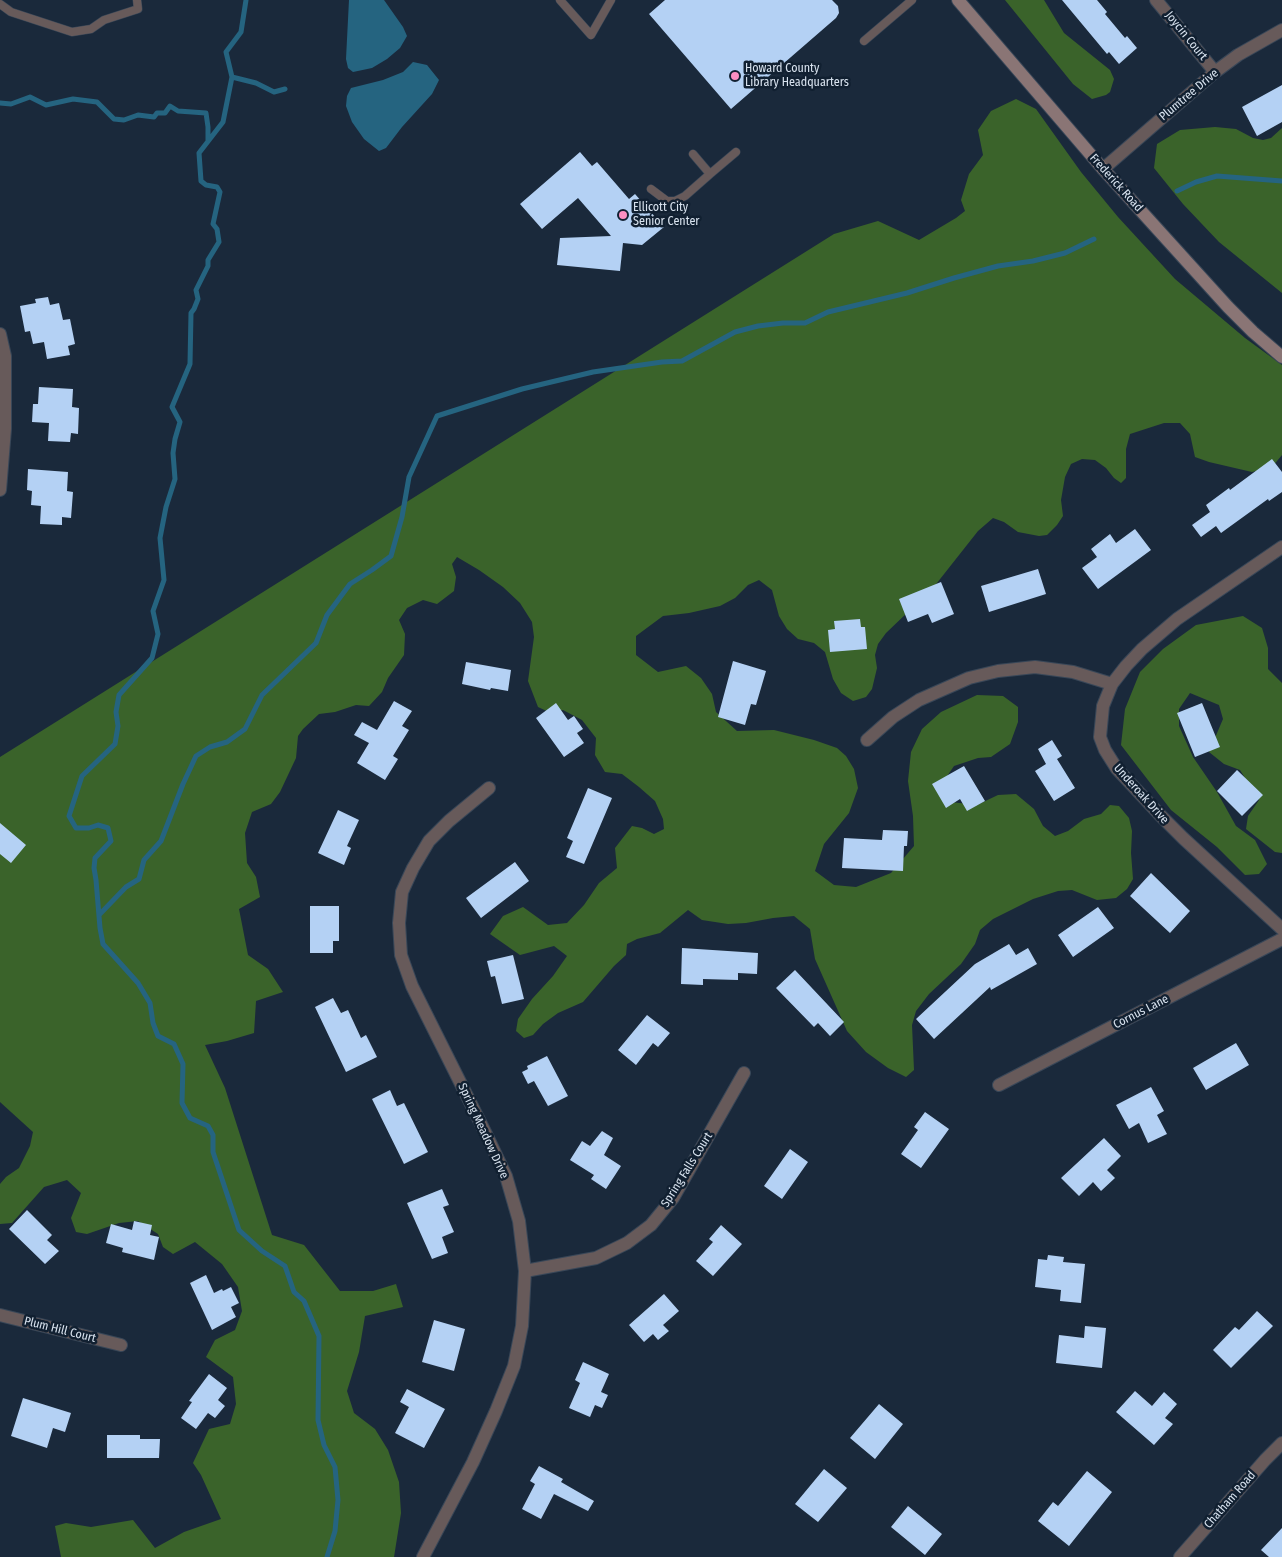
<!DOCTYPE html>
<html>
<head>
<meta charset="utf-8">
<style>
  body { margin:0 }
  canvas { display:block; background:#1a293b }
</style>
</head>
<body>
<canvas width="1282" height="1557"></canvas>
<script>
const g = document.querySelector('canvas').getContext('2d');
g.lineJoin = 'round';
function fillPath(path, color) { g.fillStyle = color; g.fill(path, 'evenodd'); }
const poly = rows => new Path2D(rows.map(r => 'M' + r).join(''));
function strokePath(path, color, width, dash) { g.strokeStyle = color; g.lineWidth = width; g.lineCap = dash ? 'butt' : 'round'; g.setLineDash(dash || []); g.stroke(path); }
function write(font, color, halo, rows, align = 'center') {
  g.font = font + ' "Fira Sans Condensed",sans-serif'; g.lineWidth = 5; g.setLineDash([]); g.textBaseline = 'middle'; g.strokeStyle = halo; g.fillStyle = color; for (const [text, x, y, turn = 0] of rows) {
    g.save(); g.translate(x, y); g.rotate((+turn || 0) * Math.PI / 180); g.textAlign = isNaN(turn) ? turn : align; if (halo) g.strokeText(text, 0, 0); g.fillText(text, 0, 0); g.restore();
  }
}
const forest = poly([
  [1005,0,1044,0,1064,33,1110,70,1114,79,1110,92,1106,95,1092,99,1073,84],
  [1016,99,1036,109,1081,172,1118,217,1175,279,1245,338,1282,365,1282,455,1272,467,1252,472,1209,462,1195,457,1190,434,1180,423,1164,423,1130,434,1126,449,1126,478,1121,483,1114,478,1106,468,1095,460,1082,459,1071,464,1065,477,1061,500,1063,516,1057,525,1047,535,1039,536,1018,532,1004,522,993,518,978,531,933,588,886,633,878,644,875,655,877,668,872,689,866,697,853,701,841,693,833,679,825,652,814,643,798,639,787,629,779,616,772,590,759,580,748,585,735,598,720,606,689,613,663,616,636,636,636,655,658,672,686,666,701,678,712,694,716,712,737,731,774,730,814,740,837,748,846,756,854,769,858,788,849,813,824,844,815,871,834,885,856,887,891,873,914,846,913,816,908,781,911,752,922,729,941,712,977,695,1003,696,1018,707,1018,722,1010,744,991,757,978,758,954,766,943,782,942,801,977,805,998,795,1016,794,1034,809,1043,826,1055,836,1068,831,1084,819,1101,814,1110,805,1119,806,1129,818,1132,831,1131,853,1133,879,1127,889,1116,898,1097,900,1072,890,1058,891,1033,899,993,919,980,930,975,944,961,964,929,994,916,1011,912,1025,914,1070,906,1077,888,1068,866,1052,847,1031,815,959,810,929,794,916,773,918,746,923,728,924,702,920,688,910,660,933,637,939,627,944,626,955,614,966,583,1002,558,1013,543,1024,533,1035,524,1038,516,1031,518,1019,532,999,553,976,567,956,554,946,520,955,490,934,503,916,523,907,548,925,567,923,584,905,599,883,617,868,615,848,632,826,642,828,654,834,664,829,663,819,655,801,639,787,622,774,605,772,595,755,596,738,582,720,563,710,551,713,538,707,528,681,534,637,532,622,520,603,503,587,479,570,457,557,452,564,456,577,454,591,437,604,423,600,407,608,399,620,405,634,404,655,388,678,382,692,369,706,356,705,335,712,319,714,303,729,298,736,296,758,280,792,271,804,252,812,245,833,247,863,256,877,260,897,239,909,248,955,268,969,283,992,256,1001,254,1033,227,1041,205,1045,225,1088,272,1235,304,1245,340,1291,373,1291,396,1284,403,1307,365,1316,359,1352,347,1391,354,1413,375,1429,388,1450,399,1482,401,1513,394,1557,61,1557,55,1526,66,1523,91,1527,133,1520,155,1548,184,1532,221,1519,201,1475,193,1463,209,1429,230,1424,236,1404,233,1377,206,1357,215,1340,235,1330,242,1311,238,1287,222,1264,195,1242,173,1254,163,1247,158,1234,138,1221,119,1223,87,1234,76,1232,71,1218,81,1193,67,1180,44,1187,12,1223,0,1224,0,1184,6,1177,19,1168,30,1146,33,1132,0,1102,0,757,834,234,878,221,919,240,956,218,965,211,961,200,969,174,983,155,978,130,991,111],
  [1215,127,1236,129,1253,138,1263,140,1271,138,1282,128,1282,293,1219,242,1183,204,1154,168,1157,144,1180,130],
  [1243,616,1262,628,1268,648,1268,669,1282,683,1282,853,1275,852,1246,829,1248,816,1259,800,1240,770,1224,764,1209,752,1223,719,1219,705,1190,693,1179,709,1179,726,1193,757,1217,792,1236,826,1255,840,1267,864,1259,874,1245,875,1217,847,1171,810,1121,745,1125,709,1140,672,1163,649,1196,625]
]);
const water = poly([
  [349,0,384,0,403,27,407,36,400,48,387,59,372,68,353,72,348,68,346,59],
  [413,62,427,65,439,80,432,94,402,127,386,148,379,151,364,139,352,122,346,106,347,96,351,88,383,80,403,72]
]);
const stream = poly([
  [246,0,241,32,226,52,232,77,223,122,199,153,201,181,206,185,217,187,220,192,213,224,217,229,219,242,208,260,208,266,196,290,198,299,194,309,191,313,190,364,172,407,180,422,175,439,173,453,175,479,166,507,160,538,164,580,153,611,158,634,152,658,119,695,116,712,118,726,115,744,82,776,69,816,76,828,89,828,98,825,108,828,111,841,95,858,94,868,96,880,100,928,103,944,138,983,150,1003,153,1023,158,1036,174,1044,183,1064,182,1103,190,1118,208,1126,213,1135,213,1152,239,1230,262,1251,285,1266,294,1292,304,1301,319,1336,318,1420,324,1445,335,1467,338,1500,335,1531,327,1557],
  [232,77,256,83,274,92,285,89],
  [0,103,11,104,30,97,46,105,73,99,97,102,114,119,124,120,138,115,154,117,157,113,165,113,170,106,178,111,206,113,208,127,208,140],
  [1177,191,1196,182,1217,176,1282,181],
  [99,915,126,887,139,879,144,860,161,841,183,784,196,756,210,747,227,742,245,729,262,695,316,643,327,615,350,584,372,570,391,556,402,517,409,477,437,416,522,389,593,372,662,362,682,361,735,332,758,326,783,323,805,323,828,312,907,293,954,278,998,266,1033,261,1065,253,1094,239]
]);
const building = poly([
  [665,0,832,0,838,6,839,13,836,18,731,109,649,14],
  [1062,0,1097,0,1107,12,1105,14,1125,38,1127,36,1137,48,1119,64,1109,52,1107,54],
  [1282,85,1282,122,1257,136,1242,107],
  [580,152,592,166,597,162,629,199,635,194,664,227,642,245,623,243,620,271,557,265,560,238,611,236,578,198,542,229,520,204],
  [48,297,50,305,59,303,63,320,70,319,75,344,68,346,70,355,47,359,44,342,33,344,30,331,25,332,20,306,36,303,35,299],
  [39,387,73,389,72,407,79,408,78,434,71,433,70,442,48,441,49,423,32,422,33,404,38,404],
  [1272,459,1282,472,1282,492,1269,501,1268,499,1221,533,1216,526,1201,537,1192,525,1210,512,1206,505,1229,488,1230,490],
  [28,469,68,472,67,491,73,492,71,518,62,517,62,525,40,524,41,506,31,505,32,491,27,490],
  [1135,529,1151,550,1098,589,1082,568,1097,557,1091,549,1110,534,1116,543],
  [1038,569,1046,594,989,612,981,586],
  [941,582,954,614,932,623,928,614,908,622,899,599],
  [860,619,861,627,865,627,867,649,830,652,828,630,835,629,834,621],
  [733,661,766,671,756,705,751,704,745,725,718,717],
  [466,662,511,670,508,691,491,688,490,690,462,684],
  [394,701,412,711,402,726,409,730,393,756,398,759,385,780,357,763,369,743,354,735,362,722,377,730],
  [556,703,568,720,574,716,583,729,577,733,584,743,564,757,536,718],
  [1202,703,1220,747,1195,757,1177,713],
  [1052,740,1062,756,1057,759,1075,788,1054,801,1035,771,1046,764,1038,749],
  [964,766,985,801,967,811,960,799,946,808,932,784],
  [1237,770,1263,795,1242,816,1217,791],
  [588,788,612,798,584,864,566,857,573,841,567,838],
  [338,810,359,820,347,846,351,848,344,865,318,853],
  [0,823,26,845,11,863,0,854],
  [883,830,908,831,907,846,904,846,903,871,842,868,844,838,882,840],
  [515,862,529,881,481,918,466,898],
  [1151,873,1190,911,1170,933,1130,896],
  [310,906,339,906,339,941,333,941,333,953,310,953],
  [1098,907,1114,928,1073,957,1058,935],
  [1009,944,1016,955,1028,948,1037,964,991,990,990,987,934,1039,916,1019,975,964],
  [682,948,758,953,757,974,738,973,738,980,703,979,703,985,681,984],
  [513,955,524,999,502,1004,495,976,491,977,487,961],
  [795,970,844,1022,830,1036,818,1023,814,1027,776,988],
  [333,998,341,1013,348,1010,361,1038,366,1035,377,1057,346,1072,315,1007],
  [647,1015,670,1033,658,1047,653,1043,636,1065,618,1050],
  [1236,1043,1249,1065,1206,1090,1193,1068],
  [547,1056,568,1096,548,1106,534,1081,528,1084,522,1072,528,1069,527,1066],
  [1151,1087,1164,1111,1157,1115,1167,1134,1148,1143,1139,1123,1129,1129,1116,1105],
  [390,1090,397,1106,404,1103,428,1152,404,1164,372,1099],
  [925,1112,949,1129,921,1168,901,1154,918,1130,914,1127],
  [602,1131,613,1138,604,1155,621,1166,606,1189,591,1179,594,1175,570,1160,582,1141,590,1146],
  [1104,1138,1121,1156,1107,1170,1115,1178,1101,1191,1093,1182,1079,1196,1061,1178],
  [790,1149,808,1162,782,1199,764,1186],
  [442,1189,449,1205,443,1207,454,1232,442,1237,448,1253,432,1259,407,1203],
  [27,1210,52,1235,47,1240,59,1251,45,1264,9,1229],
  [134,1221,152,1225,150,1235,159,1237,154,1260,122,1252,123,1248,106,1243,111,1224,132,1230],
  [721,1225,742,1244,713,1276,696,1261,713,1242,709,1239],
  [1048,1255,1064,1257,1063,1262,1085,1264,1081,1303,1060,1301,1061,1290,1035,1287,1038,1259,1047,1260],
  [206,1275,214,1293,222,1289,223,1291,231,1287,239,1303,231,1307,236,1317,212,1330,190,1283],
  [664,1294,679,1311,663,1325,669,1331,658,1340,653,1334,644,1342,629,1325],
  [1257,1311,1273,1326,1231,1368,1213,1350,1235,1327,1239,1330],
  [434,1320,465,1329,454,1371,422,1362],
  [1085,1326,1106,1328,1102,1368,1056,1363,1059,1335,1084,1338],
  [583,1362,609,1374,601,1392,608,1395,602,1408,595,1405,590,1417,569,1408,580,1383,575,1380],
  [209,1374,227,1388,218,1400,225,1406,215,1418,208,1413,196,1429,181,1418,192,1402,189,1401],
  [407,1389,445,1409,424,1448,395,1433,409,1407,400,1402],
  [1135,1391,1152,1406,1164,1392,1177,1404,1165,1418,1173,1424,1154,1445,1116,1412],
  [23,1398,71,1413,65,1432,53,1428,47,1448,11,1436],
  [879,1404,903,1424,875,1459,850,1438],
  [107,1435,140,1435,140,1439,160,1439,159,1458,107,1458],
  [539,1466,563,1479,561,1482,594,1501,588,1511,554,1494,541,1519,522,1509,535,1484,530,1481],
  [824,1469,847,1488,818,1522,795,1504],
  [1087,1471,1112,1492,1069,1546,1038,1521,1053,1502,1058,1506],
  [908,1506,942,1534,925,1555,891,1527],
  [1282,1528,1282,1557,1269,1557,1261,1550]
]);
const lane = poly([
  [560,0,591,35,611,0],
  [0,4,11,12,72,32,91,29,104,20,138,9,137,0],
  [864,41,912,0],
  [710,174,736,152],
  [651,189,667,201,675,201,685,196,710,174,693,154]
]);
const street = poly([
  [1156,0,1215,72],
  [1103,169,1215,72,1238,55,1282,30],
  [0,334,5,356,5,429,0,490],
  [1282,547,1177,619,1142,649,1126,666,1112,684,1103,706,1100,737,1105,750,1117,769,1160,815,1183,838,1282,929],
  [867,740,893,717,919,700,969,678,998,671,1035,667,1073,672,1112,684],
  [999,1085,1282,939],
  [525,1271,596,1258,627,1243,651,1225,673,1198,744,1073],
  [0,1315,121,1345],
  [423,1557,473,1462,496,1411,514,1366,522,1326,525,1271,519,1221,506,1176,486,1134,412,986,401,955,399,923,402,892,413,868,429,841,449,821,489,788],
  [1180,1557,1265,1460,1282,1443]
]);
const secondary = poly([
  [958,0,1103,169,1228,307,1253,332,1282,357]
]);
const markers = [
  [735,76,5,"#fc8fc2"],
  [623,215,5,"#fc8fc2"]
];
const streetNames = [
  ["Joycin Court",1186,36,51],
  ["Plumtree Drive",1189,95,-40],
  ["Frederick Road",1116,183,48],
  ["Underoak Drive",1141,794,48],
  ["Cornus Lane",1141,1012,-27],
  ["Spring Meadow Drive",483,1131,65],
  ["Spring Falls Court",687,1170,-58],
  ["Plum Hill Court",60,1330,14],
  ["Chatham Road",1230,1500,-49]
];
const poiNames = [
  ["Howard County",745,69],
  ["Library Headquarters",745,83],
  ["Ellicott City",633,208],
  ["Senior Center",633,222]
];
fillPath(forest, '#3a632a');
fillPath(water, '#256480');
strokePath(stream, '#256480', 5);
fillPath(building, '#b4d1f4');
strokePath(lane, '#394758', 9);
strokePath(street, '#394758', 14);
strokePath(secondary, '#394758', 14);
strokePath(lane, '#675a5a', 8);
strokePath(street, '#675a5a', 12);
strokePath(secondary, '#8a7575', 12);
for (const [x, y, r, color] of markers) { const dot = new Path2D(); dot.arc(x, y, r, 0, 2 * Math.PI); g.fillStyle = color; g.fill(dot); strokePath(dot, '#112031', 2); }
write('12px', '#d9e3ef', '#112031', streetNames);
write('12px', '#d9e3ef', '#112031', poiNames, 'left');
</script>
</body>
</html>
